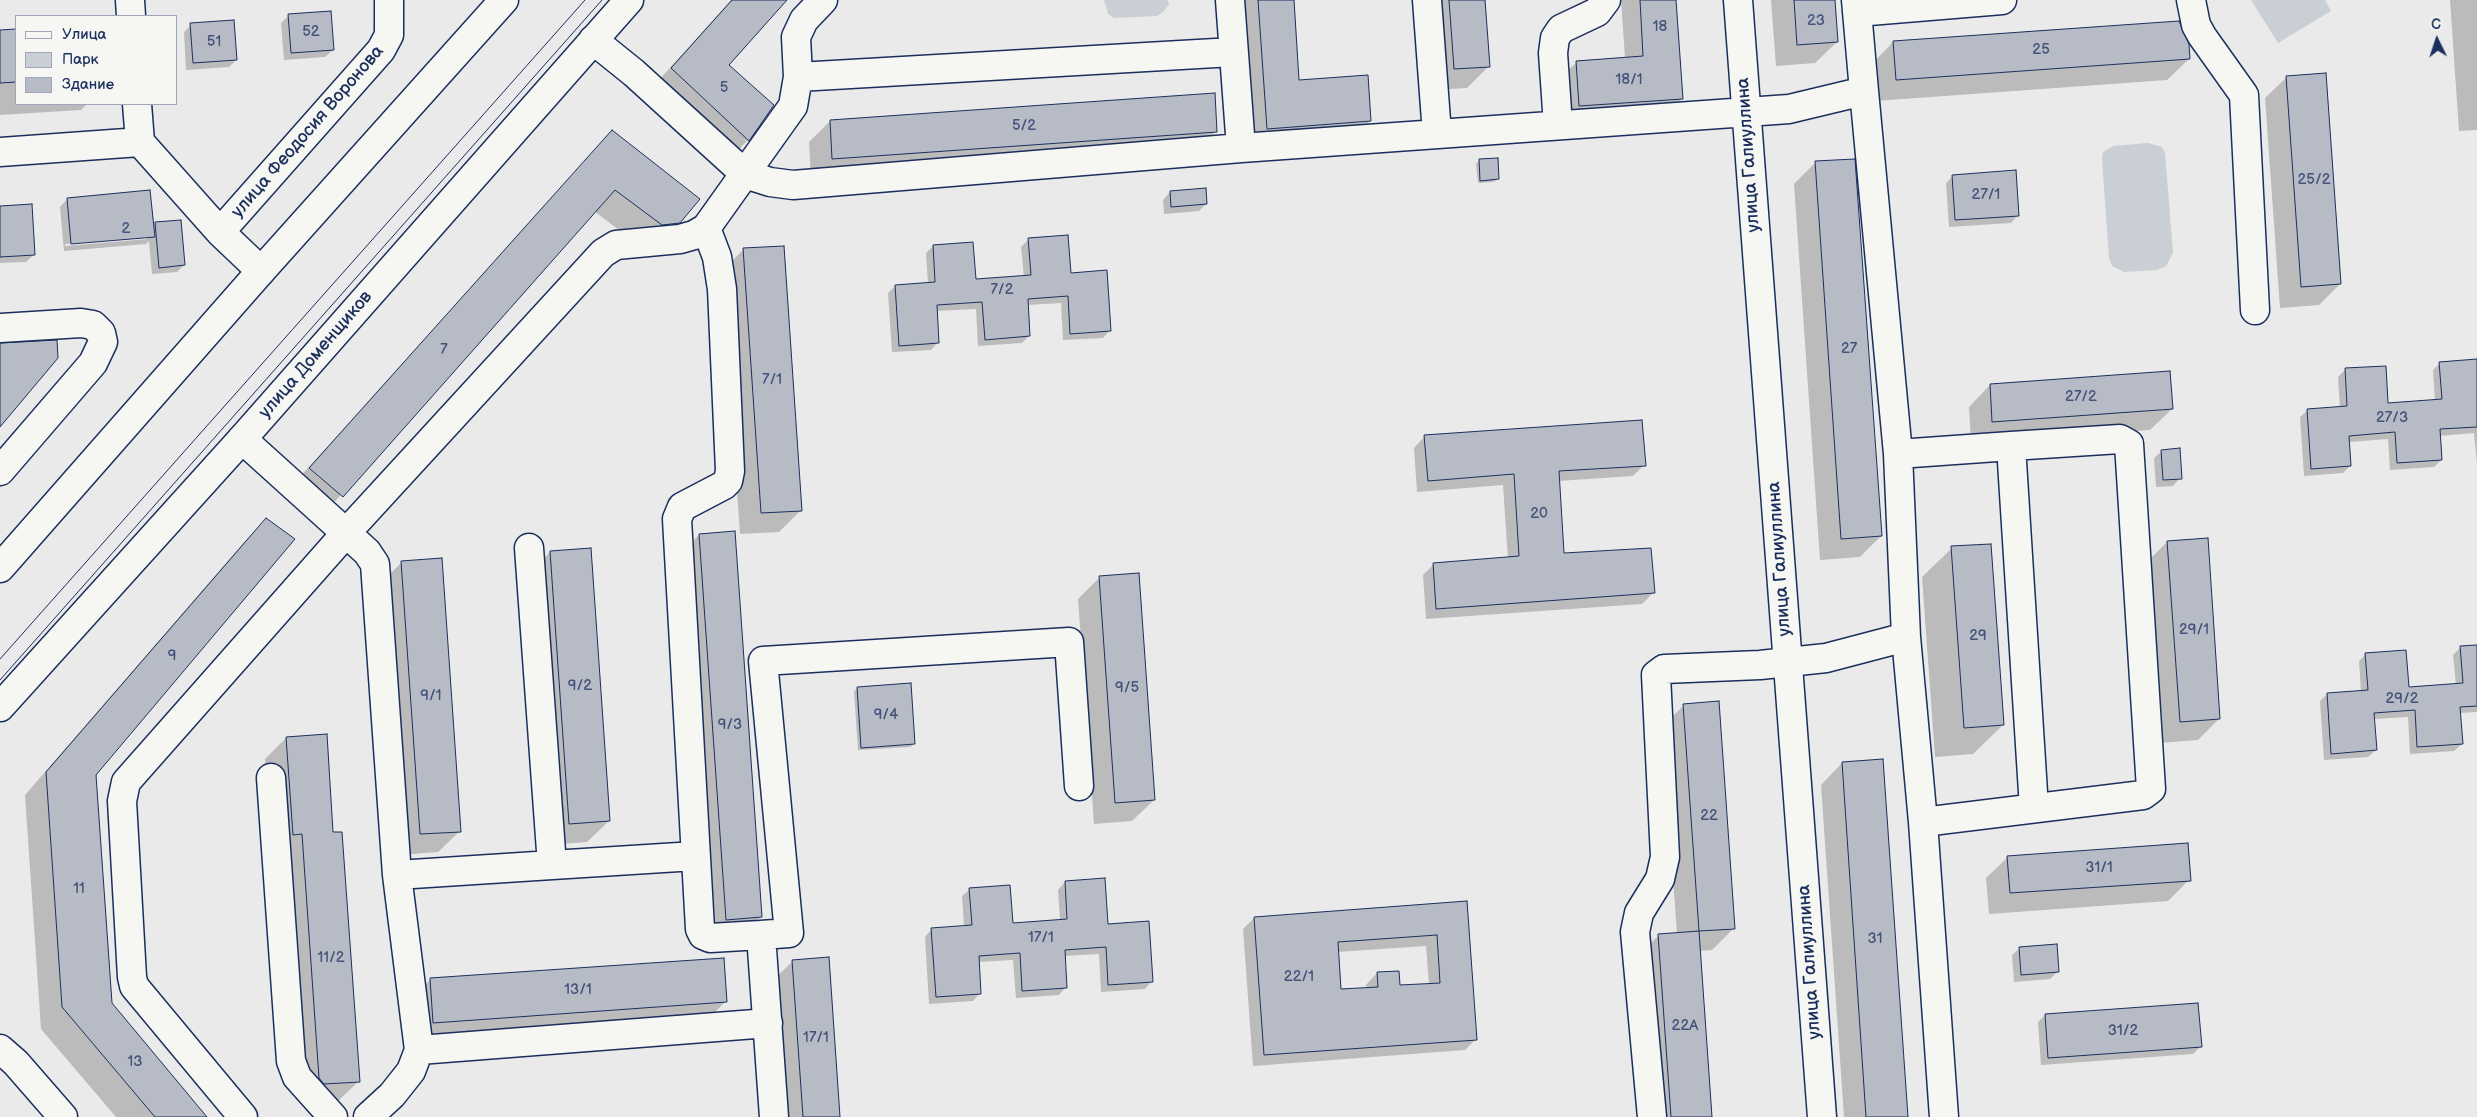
<!DOCTYPE html>
<html>
<head>
<meta charset="utf-8">
<style>
  body { margin:0 }
  #map { position:relative; width:2477px; height:1117px; overflow:hidden; background:#e9eae9; font-family:"Balsamiq Sans",sans-serif }
  canvas { display:block }
  .legend { position:absolute; left:15px; top:15px; width:162px; height:90px; box-sizing:border-box; background:#f6f6f2; border:1px solid #9ea6b7; margin:0; padding:6px 9px; list-style:none; font-size:15px; color:#1b2f5e }
  .legend li { display:flex; align-items:center; gap:10px; height:25px }
  .legend b { width:25px; border:1px solid #9ea6b7 }
  .north { position:absolute; left:2412px; top:15px; width:50px; height:50px; -webkit-text-stroke:4px #f6f6f2; paint-order:stroke; rotate:356deg; font-size:14px; font-weight:700; line-height:20px; text-align:center; color:#1b2f5e }
  .north::after { content:''; display:block; margin:auto; width:18px; height:22px; background:#1b2f5e; clip-path:polygon(50% 0,100% 100%,50% 72%,0 100%) }
</style>
</head>
<body>
<div id="map">
<canvas width="2477" height="1117"></canvas>
<ul class="legend">
<li><b style="height:6px;background:#f6f6f2"></b>Улица</li>
<li><b style="height:14px;background:#caced5"></b>Парк</li>
<li><b style="height:14px;background:#b6bbc6"></b>Здание</li>
</ul>
<div class="north">С</div>
</div>
<script>
const g = document.querySelector('canvas').getContext('2d');
g.lineJoin = 'round';
function fillPath(path, color) { g.fillStyle = color; g.fill(path, 'evenodd'); }
const poly = rows => new Path2D(rows.map(r => 'M' + r).join(''));
function strokePath(path, color, width, dash) { g.strokeStyle = color; g.lineWidth = width; g.lineCap = dash ? 'butt' : 'round'; g.setLineDash(dash || []); g.stroke(path); }
function write(font, color, halo, rows, align = 'center') {
  g.font = font + ' "Balsamiq Sans",sans-serif'; g.lineWidth = 4.5; g.setLineDash([]); g.textBaseline = 'middle'; g.strokeStyle = halo; g.fillStyle = color; for (const [text, x, y, turn = 0] of rows) {
    g.save(); g.translate(x, y); g.rotate((+turn || 0) * Math.PI / 180); g.textAlign = isNaN(turn) ? turn : align; if (halo) g.strokeText(text, 0, 0); g.fillText(text, 0, 0); g.restore();
  }
}
const green = poly([
  [1104,0,1168,0,1169,4,1163,12,1157,16,1114,18,1108,14],
  [2251,0,2325,0,2331,11,2278,43],
  [2148,143,2162,147,2165,153,2173,253,2166,266,2157,270,2124,272,2112,266,2109,258,2102,158,2103,152,2113,146]
]);
const shadow = poly([
  [731,0,786,0,727,65,748,140,727,161,650,90],
  [1235,0,1293,0,1298,81,1370,121,1348,142,1246,149],
  [1427,0,1484,0,1489,66,1467,88,1433,90],
  [1621,0,1675,0,1682,99,1664,116,1562,123,1559,79,1577,62,1625,58],
  [1771,0,1834,0,1837,42,1815,63,1776,66],
  [2450,0,2477,0,2477,130,2459,131],
  [289,15,333,50,325,57,284,60,281,23],
  [191,25,236,60,229,67,186,70,184,32],
  [16,30,16,104,87,104,81,110,0,115,0,32],
  [1893,42,2189,59,2167,80,1875,101,1872,64],
  [2287,77,2340,284,2319,305,2280,308,2265,98],
  [830,121,1216,131,1195,153,811,179,809,142],
  [612,132,679,222,658,244,640,246,594,211,321,517,288,490],
  [1480,160,1498,179,1494,182,1478,183,1476,164],
  [1815,163,1881,536,1860,557,1820,560,1794,184],
  [1953,176,2018,215,2011,223,1949,227,1946,183],
  [1170,192,1206,204,1199,211,1164,214,1163,200],
  [67,199,153,226,155,223,184,265,177,272,152,274,149,241,146,244,64,251,60,207],
  [147,236,147,239,65,246,65,244],
  [0,207,34,255,26,262,0,263],
  [1029,239,1070,274,1110,330,1103,338,1063,340,1061,303,1027,305,1029,336,1022,343,978,346,976,309,936,311,938,342,931,350,892,352,888,293,895,286,928,284,926,253,933,246,975,281,1024,277,1021,247],
  [743,250,801,510,779,532,740,534,722,271],
  [2477,360,2477,464,2474,433,2439,436,2441,460,2434,467,2390,470,2388,439,2349,442,2350,466,2343,473,2304,476,2300,417,2308,410,2340,408,2338,377,2345,370,2387,405,2435,401,2433,370,2440,363],
  [1990,385,2172,409,2150,430,1971,443,1969,407],
  [1425,436,1644,465,1633,476,1558,481,1563,555,1653,593,1642,604,1426,619,1423,575,1434,564,1508,559,1503,485,1417,492,1414,448],
  [2162,451,2180,478,2173,486,2156,487,2154,458],
  [266,520,94,775,110,1003,205,1117,116,1117,41,1029,25,795,245,541],
  [699,535,761,917,739,938,705,940,678,556],
  [2167,542,2219,719,2198,740,2159,743,2146,563],
  [1952,548,2003,725,1973,754,1935,757,1922,577],
  [550,552,609,821,587,842,548,845,529,574],
  [401,563,460,831,438,852,399,855,380,584],
  [1100,577,1154,800,1132,821,1094,824,1078,599],
  [2477,646,2477,712,2460,713,2462,744,2454,751,2410,754,2408,717,2374,719,2376,750,2368,757,2324,760,2320,701,2327,694,2361,692,2359,661,2366,654,2408,688,2456,685,2453,655,2461,647],
  [858,688,914,743,911,747,858,750,854,691],
  [1684,705,1734,928,1712,950,1699,951,1711,1117,1648,1117,1637,957,1659,935,1677,934,1662,727],
  [286,738,332,834,359,1081,337,1102,303,1105,298,1100,281,855,272,856,265,759],
  [1881,760,1906,1117,1844,1117,1821,785,1842,763],
  [2008,857,2189,880,2168,901,1989,914,1986,878],
  [1065,882,1107,925,1152,981,1145,989,1101,992,1099,954,1064,956,1066,987,1059,995,1016,998,1013,960,978,962,980,993,973,1001,929,1004,925,937,932,929,964,927,962,896,970,889,1012,924,1060,920,1058,890],
  [1466,903,1476,1039,1465,1050,1253,1066,1243,929,1254,918],
  [1426,946,1429,985,1399,987,1377,973,1366,985,1367,989,1340,991,1337,952],
  [2020,948,2057,972,2050,979,2014,982,2012,955],
  [793,961,839,1117,781,1117,771,982],
  [431,979,725,1002,704,1023,412,1043,409,1001],
  [2045,1015,2200,1047,2193,1054,2041,1065,2038,1022]
]);
const building = poly([
  [732,0,787,0,729,65,774,105,749,141,671,68,732,0],
  [1258,0,1294,0,1299,80,1368,75,1371,121,1267,129,1258,0],
  [1449,0,1485,0,1490,67,1454,69,1449,0],
  [1640,0,1676,0,1683,99,1579,106,1576,61,1643,56,1640,0],
  [1794,0,1835,0,1838,42,1797,45,1794,0],
  [331,11,334,50,291,53,288,14,331,11],
  [234,20,237,60,193,63,190,23,234,20],
  [2179,21,2189,44,2190,59,1896,80,1893,41,2179,21],
  [16,29,16,82,0,83,0,30,16,29],
  [2326,73,2341,284,2301,287,2286,76,2326,73],
  [1215,93,1217,132,832,159,830,120,1215,93],
  [612,130,700,199,680,223,662,225,615,190,343,497,309,468,612,130],
  [1498,158,1499,179,1480,181,1479,159,1498,158],
  [1855,159,1882,536,1841,539,1815,161,1855,159],
  [2016,170,2019,216,1955,220,1952,175,2016,170],
  [1206,188,1207,204,1171,207,1170,191,1206,188],
  [150,190,155,237,71,244,67,198,150,190],
  [32,204,35,255,0,257,0,206,32,204],
  [181,220,185,265,159,268,155,222,181,220],
  [1068,235,1071,273,1107,270,1111,331,1070,334,1068,296,1028,299,1030,336,985,340,982,302,937,305,939,343,899,346,895,285,935,282,933,245,973,242,976,279,1031,275,1028,238,1068,235],
  [784,246,802,511,761,513,743,248,784,246],
  [57,340,58,358,0,427,0,343,57,340],
  [2477,359,2477,427,2440,429,2442,460,2397,463,2395,432,2349,436,2351,466,2311,469,2307,409,2347,406,2345,368,2386,366,2388,403,2442,399,2439,362,2477,359],
  [2170,371,2173,409,1992,422,1990,384,2170,371],
  [1642,420,1646,466,1559,471,1564,553,1651,548,1655,593,1436,609,1433,563,1519,556,1514,474,1428,481,1424,435,1642,420],
  [2180,448,2182,479,2163,480,2161,450,2180,448],
  [266,518,295,539,96,775,112,1003,207,1117,155,1117,62,1007,46,772,266,518],
  [735,531,762,917,726,920,699,534,735,531],
  [2208,538,2220,719,2180,722,2167,541,2208,538],
  [1991,544,2004,725,1964,728,1951,546,1991,544],
  [591,548,610,821,569,824,550,551,591,548],
  [442,558,461,832,420,834,401,561,442,558],
  [1139,573,1155,800,1115,803,1099,576,1139,573],
  [2477,645,2477,706,2460,707,2463,744,2417,747,2415,710,2374,713,2377,750,2331,754,2327,693,2368,690,2365,653,2406,650,2409,687,2463,683,2460,646,2477,645],
  [911,683,915,744,861,748,857,687,911,683],
  [1719,701,1735,929,1699,931,1683,704,1719,701],
  [327,734,333,832,342,832,360,1082,324,1084,319,1078,302,834,293,835,286,737,327,734],
  [1883,759,1908,1117,1866,1117,1842,762,1883,759],
  [2188,843,2191,881,2010,893,2007,856,2188,843],
  [1105,878,1108,924,1149,921,1153,982,1108,985,1106,947,1065,950,1067,988,1022,991,1020,953,979,956,981,994,936,997,931,928,972,925,969,888,1010,885,1013,923,1067,919,1065,881,1105,878],
  [1467,901,1477,1040,1264,1055,1254,917,1467,901],
  [1437,935,1440,983,1400,985,1399,971,1377,972,1378,987,1341,989,1338,942,1437,935],
  [1699,931,1712,1117,1671,1117,1658,934,1699,931],
  [2057,944,2059,972,2021,975,2019,947,2057,944],
  [829,957,840,1117,803,1117,792,960,829,957],
  [724,958,727,1002,433,1023,430,978,724,958],
  [2198,1003,2202,1047,2048,1058,2045,1014,2198,1003]
]);
const minor = poly([
  [130,0,131,16],
  [1230,0,1241,148],
  [1427,0,1437,134],
  [1738,0,1822,1117],
  [2191,0,2196,25,2202,36,2244,95,2255,310],
  [1857,12,2002,0],
  [593,40,634,73,745,174,770,182,793,185,1241,148,1789,109,1864,91,1856,0],
  [798,77,1233,52],
  [1864,91,1898,454,2011,446,2034,808],
  [137,104,140,142,220,232,261,271],
  [1558,125,1553,53,1555,38,1561,29,1597,12,1606,0],
  [0,152,140,142],
  [706,228,717,257,722,289,730,471,728,481,724,485,682,507,677,519,700,929,703,935,710,938,761,935],
  [220,232,381,50,389,35,389,0],
  [0,328,81,323,93,325,101,333,103,342,93,363,0,471],
  [242,439,367,552,375,564,397,875,419,1050],
  [1898,454,1906,637,1923,822,1944,1117],
  [271,778,291,1061,297,1077,333,1117],
  [1923,822,2143,795,2151,789,2129,444,2120,439,2011,446],
  [552,865,695,856],
  [397,875,552,865,529,548],
  [0,1049,16,1063,63,1117],
  [243,1117,134,986,132,977,122,801,126,782,346,533,603,253,616,245,680,239,694,235,706,228,793,106,798,77,796,37,804,20,823,0],
  [368,1117,392,1095,411,1071,419,1050,768,1023],
  [774,1117,761,935,789,933,763,661,1069,642,1079,786],
  [1652,1117,1635,932,1639,913,1660,879,1665,857,1656,675,1664,669,1760,665,1826,658,1906,637]
]);
const major = poly([
  [0,568,261,271,504,0],
  [0,707,242,439,629,0]
]);
const tram = poly([
  [0,659,585,0],
  [0,680,602,0]
]);
const numberNames = [
  ["23",1816,21],
  ["18",1660,27],
  ["52",311,32],
  ["51",214,42],
  ["25",2041,50],
  ["18/1",1629,80],
  ["5",724,88],
  ["5/2",1024,126],
  ["25/2",2314,180],
  ["27/1",1986,195],
  ["2",126,229],
  ["7/2",1002,290],
  ["27",1849,349],
  ["7",444,350],
  ["7/1",772,380],
  ["27/2",2081,397],
  ["27/3",2392,418],
  ["20",1539,514],
  ["29/1",2194,630],
  ["29",1978,636],
  ["9",172,656],
  ["9/2",580,686],
  ["9/5",1127,688],
  ["9/1",431,696],
  ["29/2",2402,699],
  ["9/4",886,715],
  ["9/3",730,725],
  ["22",1709,816],
  ["31/1",2099,868],
  ["11",79,889],
  ["17/1",1041,938],
  ["31",1875,939],
  ["11/2",331,958],
  ["22/1",1299,977],
  ["13/1",578,990],
  ["22А",1685,1026],
  ["31/2",2123,1031],
  ["17/1",816,1038],
  ["13",135,1062]
];
const streetNames = [
  ["улица Феодосия Воронова",308,132,-49],
  ["улица Галиуллина",1749,155,-94],
  ["улица Доменщиков",316,355,-49],
  ["улица Галиуллина",1780,559,-94],
  ["улица Галиуллина",1810,962,-94]
];
fillPath(green, '#caced5');
fillPath(shadow, '#0003');
fillPath(building, '#b6bbc6');
strokePath(building, '#1b2f5e', 1);
strokePath(minor, '#1b2f5e', 31);
strokePath(major, '#1b2f5e', 31);
strokePath(minor, '#f6f6f2', 28);
strokePath(major, '#f6f6f2', 28);
strokePath(tram, '#1b2f5e', 1);
write('15px', '#425278', null, numberNames);
write('18px', '#1b2f5e', '#f6f6f2', streetNames);
</script>
</body>
</html>
